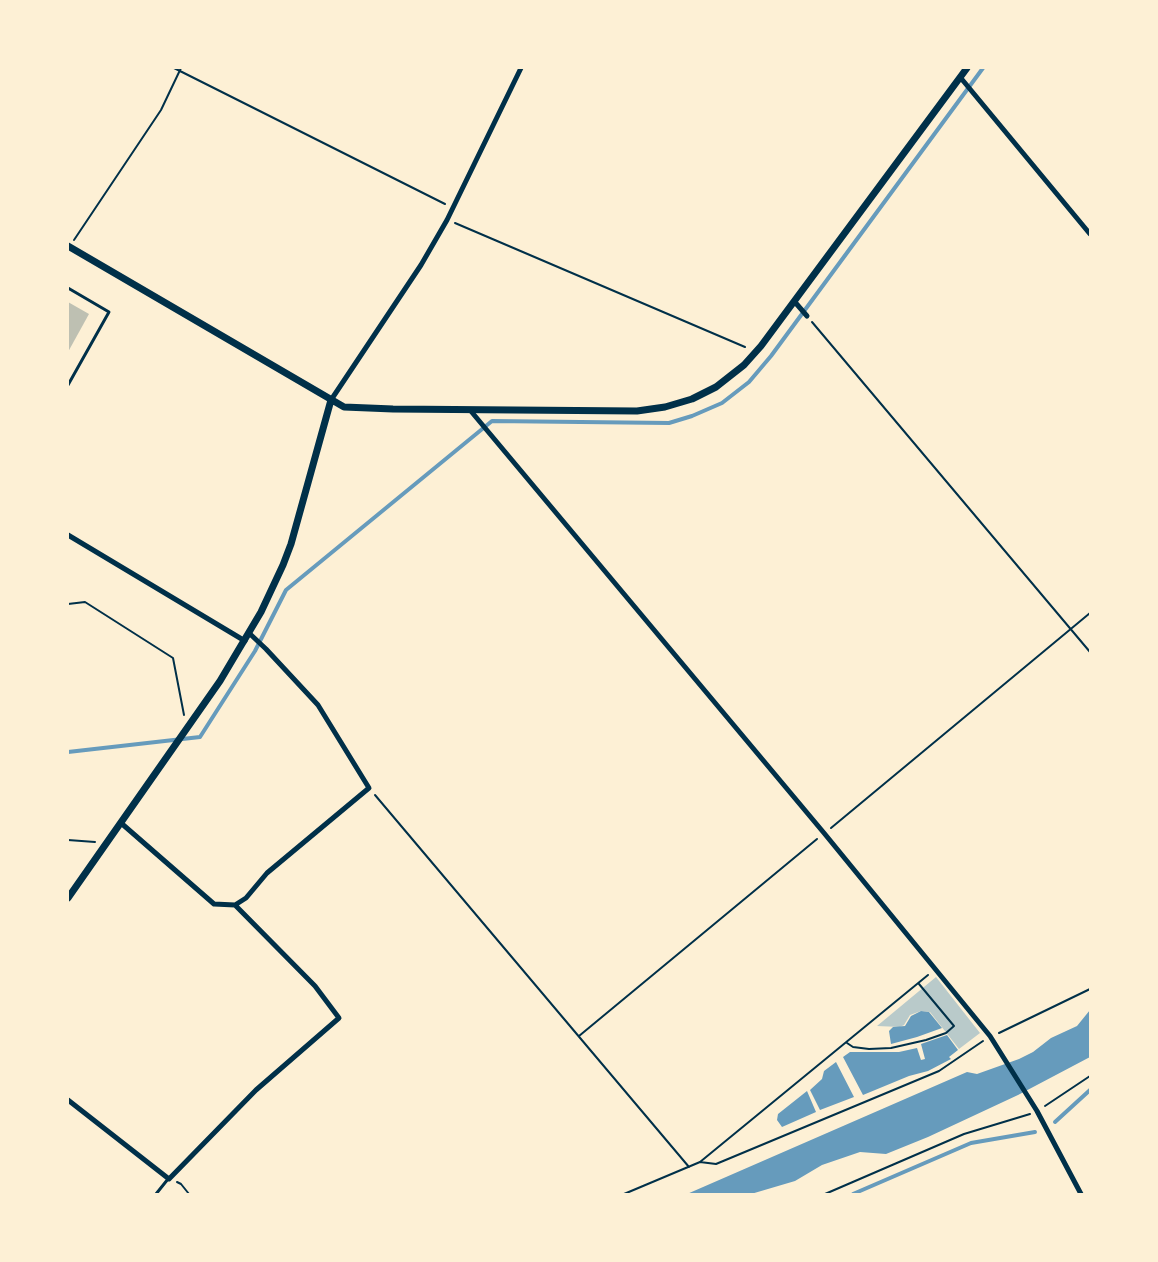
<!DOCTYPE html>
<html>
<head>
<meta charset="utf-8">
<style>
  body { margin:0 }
  #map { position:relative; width:1158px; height:1262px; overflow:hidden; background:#fdf0d5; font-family:"IBM Plex Serif",serif }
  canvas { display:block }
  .frame { position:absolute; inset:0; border:69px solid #fdf0d5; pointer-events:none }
</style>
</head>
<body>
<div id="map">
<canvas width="1158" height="1262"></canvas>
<div class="frame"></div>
</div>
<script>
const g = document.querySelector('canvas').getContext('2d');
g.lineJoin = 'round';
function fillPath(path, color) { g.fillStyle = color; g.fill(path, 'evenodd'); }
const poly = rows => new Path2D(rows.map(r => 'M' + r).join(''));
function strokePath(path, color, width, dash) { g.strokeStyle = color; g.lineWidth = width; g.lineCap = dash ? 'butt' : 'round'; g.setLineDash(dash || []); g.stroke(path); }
const green = poly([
  [936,977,980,1033,959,1049,930,1012,921,1011,910,1015,904,1025,900,1027,877,1026]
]);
const water = poly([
  [1090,1010,1090,1057,1018,1095,928,1137,886,1154,860,1152,822,1165,795,1181,751,1194,687,1194,967,1072,977,1074,1019,1059,1033,1052,1051,1038,1077,1026],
  [921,1011,929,1012,942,1028,917,1037,891,1044,889,1031,893,1027,905,1026,911,1016],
  [947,1035,958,1050,949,1057,951,1059,928,1071,909,1076,863,1095,843,1057,850,1052,899,1052,917,1048,921,1060,925,1059,921,1044],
  [836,1062,854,1097,820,1110,810,1090,822,1079,824,1071],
  [807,1091,816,1112,782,1127,777,1120,778,1114]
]);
const stream = poly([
  [68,752,200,737,255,651,286,590,492,421,669,423,692,416,722,403,749,382,771,356,983,68],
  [1055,1122,1090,1090],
  [853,1194,971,1143,1035,1132]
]);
const building = poly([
  [68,302,89,314,68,352]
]);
const path = poly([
  [174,68,445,204],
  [455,223,745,347],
  [74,240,161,110,181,68],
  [812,322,1090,652],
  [68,604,85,602,173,658,184,715],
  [375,795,689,1167],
  [831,828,1090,613],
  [68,840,95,842],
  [999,1033,1090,989],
  [579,1036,817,839],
  [847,1043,853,1047,869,1049,891,1048,926,1040,946,1033,954,1026,919,984],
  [1045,1106,1090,1076],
  [700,1162,716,1164,939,1071,983,1041],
  [177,1182,181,1184,189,1194],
  [624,1194,700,1162,928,975],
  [825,1194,964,1134,1030,1114]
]);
const service = poly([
  [68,288,109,312,68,385],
  [156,1194,168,1179]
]);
const minor = poly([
  [960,77,1090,234],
  [794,301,807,316],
  [331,400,421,265,447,220,521,68],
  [470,410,824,833,990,1036,1037,1111,1081,1194],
  [68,535,245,641],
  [121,823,214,904,235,905,246,898,267,873,369,788,318,705,266,649,249,633],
  [68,1100,169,1179,256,1090,339,1018,315,986,235,905]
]);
const tertiary = poly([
  [68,246,344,407,393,409,637,411,665,407,692,399,716,387,744,365,761,346,967,68],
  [68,898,220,681,261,612,283,565,291,544,331,400]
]);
fillPath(green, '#b9caca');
fillPath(water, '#669bbc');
strokePath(stream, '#669bbc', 4);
fillPath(building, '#bec0b2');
strokePath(path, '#003049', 2);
strokePath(service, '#003049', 3);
strokePath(minor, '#003049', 5);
strokePath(tertiary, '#003049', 7);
</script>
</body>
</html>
